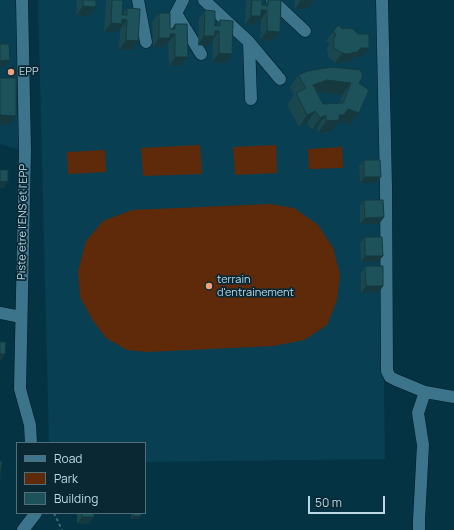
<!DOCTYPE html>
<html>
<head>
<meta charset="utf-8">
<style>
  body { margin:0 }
  #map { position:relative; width:454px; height:530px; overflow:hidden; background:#043344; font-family:Manrope,sans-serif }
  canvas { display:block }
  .legend { position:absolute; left:16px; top:442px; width:130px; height:72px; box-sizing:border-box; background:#0a2834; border:1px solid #516e7b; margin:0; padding:5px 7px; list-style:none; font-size:12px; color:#bcd8e6 }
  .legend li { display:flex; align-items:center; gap:8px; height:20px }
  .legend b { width:20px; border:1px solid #516e7b }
  .scale { position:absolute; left:308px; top:496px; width:77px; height:18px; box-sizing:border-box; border:2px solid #bcd8e6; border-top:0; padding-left:5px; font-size:12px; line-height:14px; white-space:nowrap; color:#bcd8e6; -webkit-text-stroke:3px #0a2834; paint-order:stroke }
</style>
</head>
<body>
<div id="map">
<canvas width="454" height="530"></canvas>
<ul class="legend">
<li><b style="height:5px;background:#3c748b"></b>Road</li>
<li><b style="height:11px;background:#5f2a09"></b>Park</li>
<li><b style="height:11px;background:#1e525a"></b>Building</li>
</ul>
<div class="scale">50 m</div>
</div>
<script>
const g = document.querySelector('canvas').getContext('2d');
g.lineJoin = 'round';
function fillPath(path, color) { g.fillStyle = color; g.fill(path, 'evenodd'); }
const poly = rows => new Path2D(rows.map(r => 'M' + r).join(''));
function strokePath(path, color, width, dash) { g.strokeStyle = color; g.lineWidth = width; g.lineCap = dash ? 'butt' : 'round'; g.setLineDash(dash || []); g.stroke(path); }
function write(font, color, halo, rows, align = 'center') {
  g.font = font + ' Manrope,sans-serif'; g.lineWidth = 3.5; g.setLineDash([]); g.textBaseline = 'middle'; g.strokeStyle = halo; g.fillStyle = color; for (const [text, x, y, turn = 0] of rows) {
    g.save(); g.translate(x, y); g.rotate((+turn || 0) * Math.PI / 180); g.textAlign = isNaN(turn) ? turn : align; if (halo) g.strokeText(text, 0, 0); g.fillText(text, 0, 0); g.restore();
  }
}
const built = poly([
  [0,0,20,0,23,151,0,144],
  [38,0,379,0,385,459,145,462,145,443,49,443]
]);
const green = poly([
  [200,145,202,174,143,176,141,148],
  [276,145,277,173,235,175,233,147],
  [342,147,343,168,309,169,308,149],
  [105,150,106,172,68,174,67,152],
  [270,204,294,208,318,225,333,248,340,274,337,300,327,325,304,340,273,346,147,352,127,350,106,338,93,321,80,297,78,271,86,241,103,221,132,210]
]);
const path = poly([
  [54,513,62,530]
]);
const minor = poly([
  [22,0,25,150,20,389,30,425,31,443],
  [138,0,146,42],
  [204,0,249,42,280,79],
  [272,0,305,31],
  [382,0,386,187,387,371,390,377,396,380,425,392,454,397],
  [176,13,201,54],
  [171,23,183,0],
  [249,42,251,99],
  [0,313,21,317],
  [23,530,36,513],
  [419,530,419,520,423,445,418,413,425,392]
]);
const wall = poly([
  [77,0,96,0,89,16,76,16],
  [107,0,123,0,122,15,127,8,138,41,132,50,119,50,120,29,118,29,115,33,104,32,106,2],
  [246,0,262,0,262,5,264,6,268,0,281,0,280,32,273,41,260,40,261,20,259,19,254,25,245,25],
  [295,0,314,0,307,9,295,9],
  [205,10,215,26,216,26,220,20,232,54,226,63,212,62,213,40,212,40,208,46,198,45,199,19],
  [159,13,170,29,171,29,175,24,181,66,169,66,168,43,166,43,163,47,153,47,152,22],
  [338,25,362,57,355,57,351,61,340,63,335,63,328,57,327,48,330,44,326,41],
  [298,75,359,83,359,113,350,125,340,121,336,127,334,127,331,132,318,133,317,127,312,130,307,123,299,127,287,105,294,95,290,87],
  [319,92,342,95,340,103,323,104,317,93],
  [364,160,376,183,360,183,359,166],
  [364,200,384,217,379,224,360,224,360,206],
  [365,237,383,256,378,262,361,262,360,243],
  [365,266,383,286,379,292,361,293,361,273],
  [77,513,94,513,89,524,77,523],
  [131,513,141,513,139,519,131,519]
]);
const shadedWall = poly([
  [301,0,314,0,307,9,295,9],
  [83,6,96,7,89,16,76,16],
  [261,10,267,10,261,20,259,19,254,25,245,25,251,16],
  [122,19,127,20,120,29,118,29,115,33,104,32,111,23],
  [215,31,219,31,208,46,198,45,204,36],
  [267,31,280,32,273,41,260,40],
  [170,34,175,34,168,43,166,43,163,47,153,47,159,38],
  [126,40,138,41,132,50,119,50],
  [361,48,369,48,362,57,355,57,351,61,340,63,335,63,342,53],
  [219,53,232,54,226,63,212,62],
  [175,57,188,57,181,66,169,66],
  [10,60,5,67,0,67,0,61],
  [327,80,351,83,342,95,319,92,304,97,313,85],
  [348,109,359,113,350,125,340,121,336,127,334,127,331,132,318,133,326,121,339,115],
  [315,111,307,123,299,127,307,115],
  [0,115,16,116,9,125,0,125],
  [326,115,317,127,312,130,320,118],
  [364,177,381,177,376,183,360,183],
  [8,181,4,188,0,188,0,182],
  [384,217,379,224,360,224,365,218],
  [365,256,383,256,378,262,361,262],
  [366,286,383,286,379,292,361,293],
  [0,354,5,354,1,361,0,361],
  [133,516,141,516,139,519,131,519],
  [82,517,94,517,89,524,77,523]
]);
const building = poly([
  [83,0,96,0,96,7,83,6,83,0],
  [112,0,123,0,122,15,127,15,127,8,140,9,138,41,126,40,127,20,122,19,122,24,111,23,112,0],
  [252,0,262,0,262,5,268,6,268,0,281,0,280,32,267,31,267,10,261,10,261,16,251,16,252,0],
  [205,10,215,11,215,26,220,26,220,20,233,21,232,54,219,53,219,31,215,31,215,36,204,36,205,10],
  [159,13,170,13,170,29,175,29,175,24,187,24,188,57,175,57,175,34,170,34,170,38,159,38,159,13],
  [338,25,343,29,346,28,353,29,358,34,369,34,369,48,361,48,357,52,347,54,342,53,334,48,334,39,336,34,333,32,338,25],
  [0,44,9,44,10,60,0,61,0,44],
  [331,67,360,70,362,73,362,78,359,83,369,90,359,113,348,109,344,115,339,115,339,120,326,121,326,115,320,118,315,111,307,115,296,93,306,88,298,75,308,71,331,67],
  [327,80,351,83,343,103,323,104,313,85,327,80],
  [0,78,16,78,16,116,0,115,0,78],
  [364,160,380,160,381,177,364,177,364,160],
  [0,170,8,170,8,181,0,182,0,170],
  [364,200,383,200,384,217,365,218,364,200],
  [365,237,382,237,383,256,365,256,365,237],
  [365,266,383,266,383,286,366,286,365,266],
  [0,342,6,342,5,354,0,354,0,342],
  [0,461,2,461,0,479,0,461],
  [82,513,94,513,94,517,82,517,82,513],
  [133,513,141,513,141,516,133,516,133,513]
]);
const markers = [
  [11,72,4,"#f0a27a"],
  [209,286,4,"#f0a27a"]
];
const poiNames = [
  ["EPP",19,72],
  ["terrain",217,280],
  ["d'entrainement",217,293]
];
const streetNames = [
  ["Piste etre l'ENS et l'EPP",23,222,-89]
];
fillPath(built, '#083f53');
fillPath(green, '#5f2a09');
strokePath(minor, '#001a25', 13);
strokePath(path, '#406979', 2, [3, 3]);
strokePath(minor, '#3c748b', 12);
fillPath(wall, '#1a474d');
fillPath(shadedWall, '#15393f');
fillPath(building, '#1e525a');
strokePath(building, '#15393f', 1);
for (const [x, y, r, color] of markers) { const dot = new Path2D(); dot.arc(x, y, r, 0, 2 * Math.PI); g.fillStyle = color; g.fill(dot); strokePath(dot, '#0a2834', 1.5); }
write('11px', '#bcd8e6', '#0a2834', poiNames, 'left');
write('11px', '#bcd8e6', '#0a2834', streetNames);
</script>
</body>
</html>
